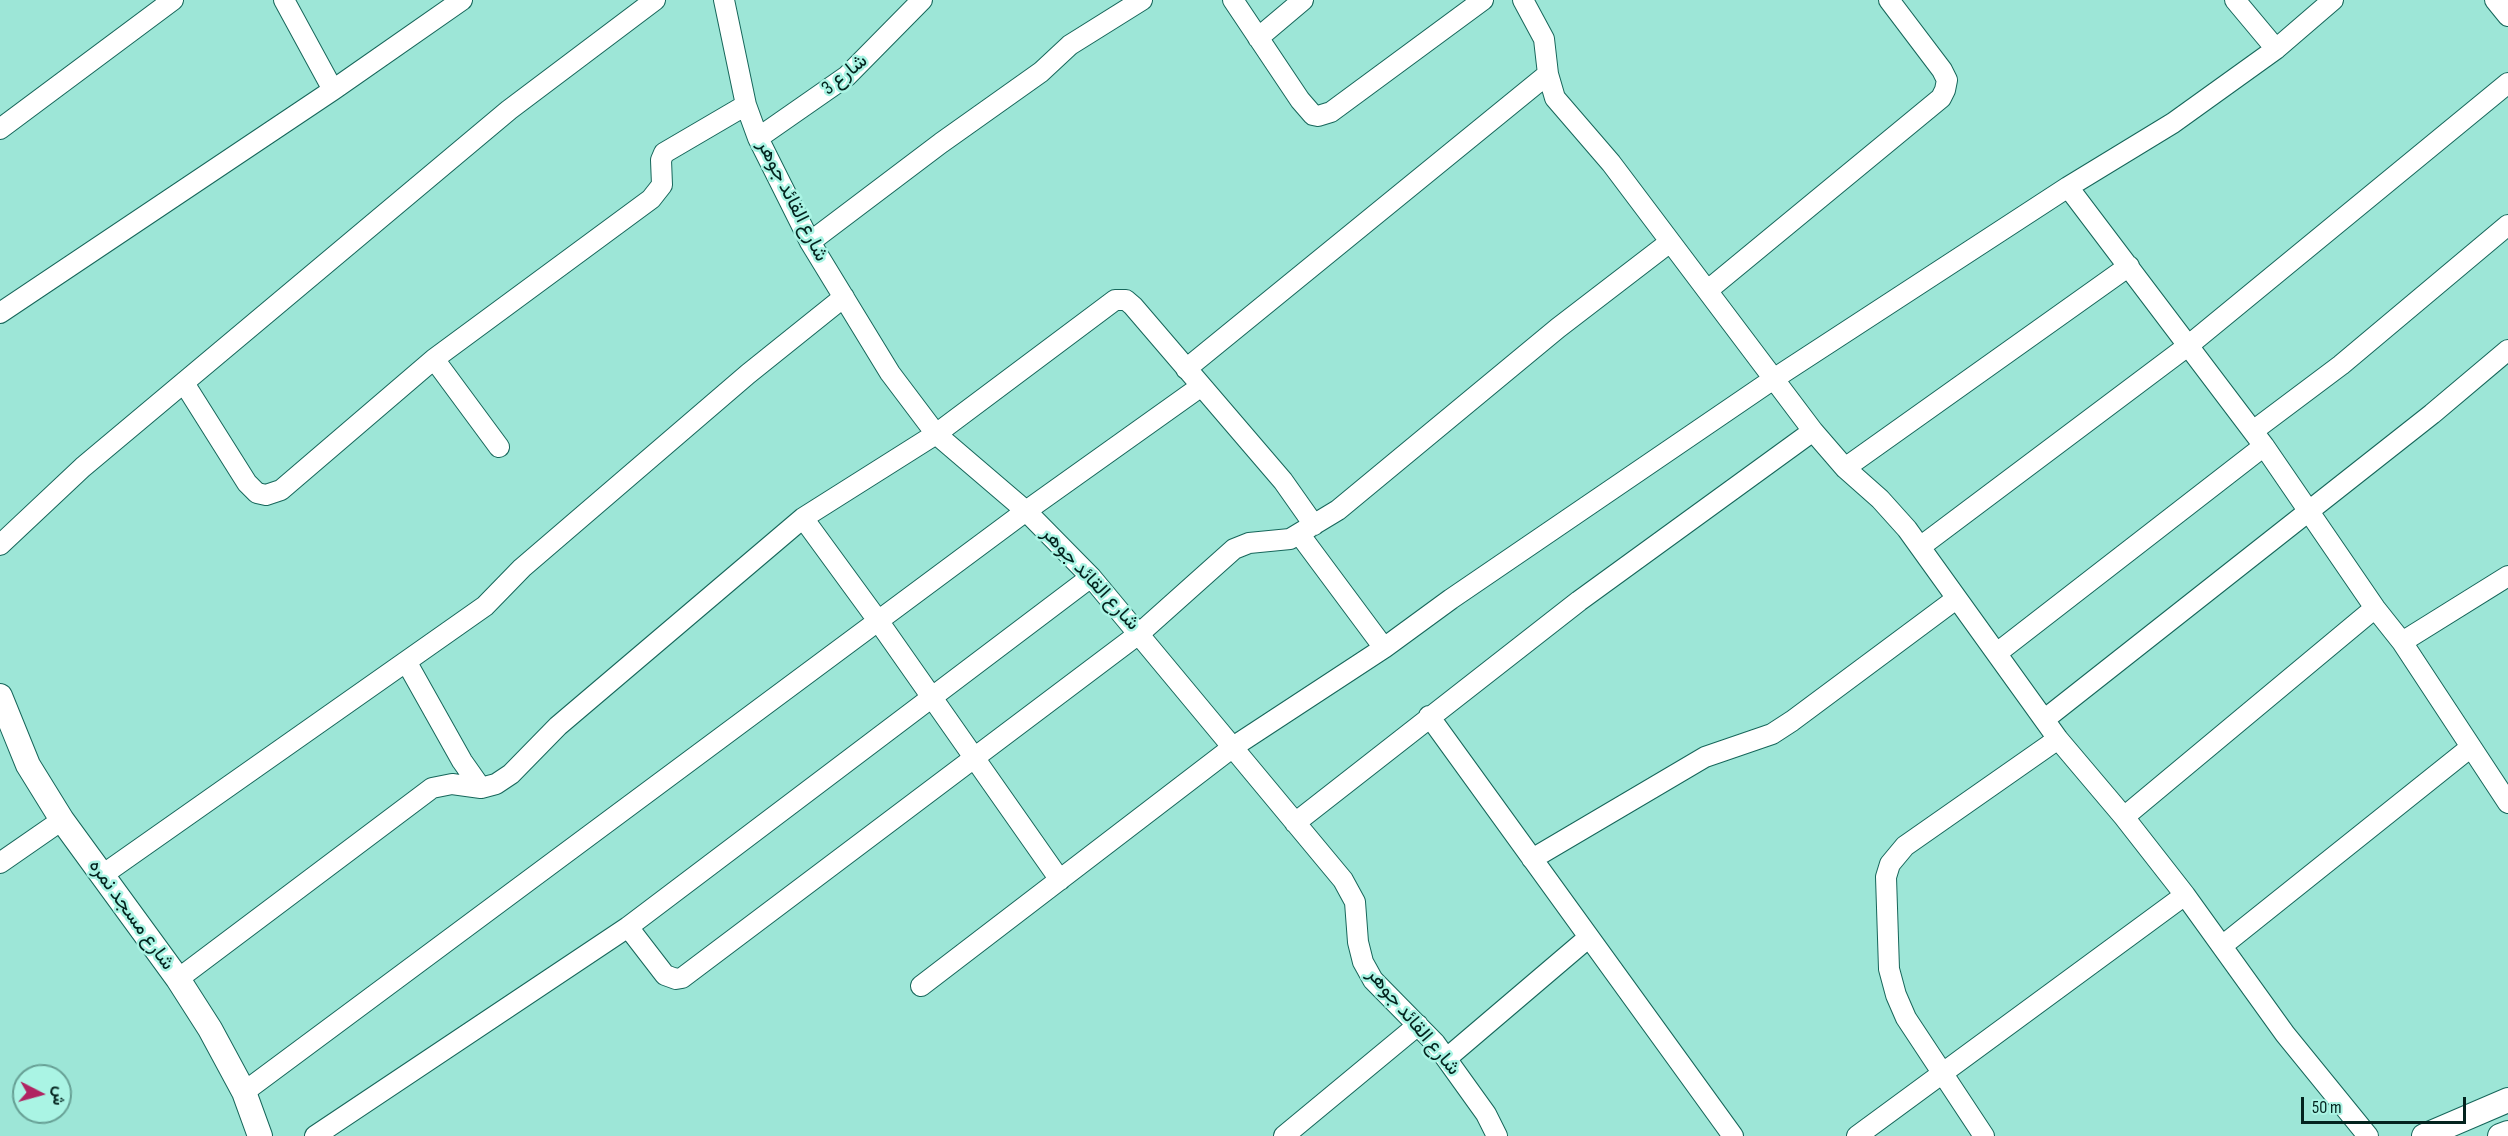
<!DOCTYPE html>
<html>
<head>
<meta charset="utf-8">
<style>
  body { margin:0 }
  #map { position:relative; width:2508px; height:1136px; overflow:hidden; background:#9de6d7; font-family:"Sofia Sans Condensed",Vazirmatn,sans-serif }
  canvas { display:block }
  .north { position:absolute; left:12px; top:1064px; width:60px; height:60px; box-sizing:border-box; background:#aaf4e4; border:2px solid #67a095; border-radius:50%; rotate:96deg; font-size:16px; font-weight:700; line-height:24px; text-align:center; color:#03231e }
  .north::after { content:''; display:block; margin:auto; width:21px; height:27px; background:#b02461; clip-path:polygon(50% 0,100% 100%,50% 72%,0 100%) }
  .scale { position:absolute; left:2301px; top:1097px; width:165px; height:27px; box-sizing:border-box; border:3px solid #03231e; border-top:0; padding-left:8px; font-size:18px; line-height:21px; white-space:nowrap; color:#03231e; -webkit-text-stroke:4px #aaf4e4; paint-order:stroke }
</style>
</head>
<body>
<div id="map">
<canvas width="2508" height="1136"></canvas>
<div class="north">ش</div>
<div class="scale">50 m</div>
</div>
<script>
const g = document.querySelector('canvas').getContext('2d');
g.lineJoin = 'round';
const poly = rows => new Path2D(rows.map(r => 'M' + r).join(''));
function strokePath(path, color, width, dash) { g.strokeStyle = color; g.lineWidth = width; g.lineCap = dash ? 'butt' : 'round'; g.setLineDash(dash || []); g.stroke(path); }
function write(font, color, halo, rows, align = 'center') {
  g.font = font + ' "Sofia Sans Condensed",Vazirmatn,sans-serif'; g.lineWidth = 5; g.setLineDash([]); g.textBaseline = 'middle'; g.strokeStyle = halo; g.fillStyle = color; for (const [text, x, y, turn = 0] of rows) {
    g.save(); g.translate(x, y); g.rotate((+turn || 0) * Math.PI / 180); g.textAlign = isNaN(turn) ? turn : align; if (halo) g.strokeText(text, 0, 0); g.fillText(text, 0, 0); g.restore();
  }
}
const minor = poly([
  [284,0,333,90],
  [724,0,746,105,758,138,810,242,890,373,936,434,1026,511,1091,577,1343,880,1355,902,1358,942,1363,962,1373,980,1435,1043,1486,1114,1497,1136],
  [1233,0,1300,100,1313,115,1318,116,1331,112,1483,0],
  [1523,0,1544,39,1548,74,1555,98,1611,163,1813,431,1845,468,1880,499,1907,529,2058,739,2124,817,2185,895,2285,1034,2368,1136],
  [2235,0,2276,49],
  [2495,0,2508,16],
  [1258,38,1303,0],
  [0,129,173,0],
  [758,138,847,76,922,0],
  [2068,187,2264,446,2375,608,2402,642,2508,803],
  [810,242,941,143,1041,72,1070,45,1142,0],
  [1708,290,1941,98,1945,90,1947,80,1942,70,1889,0],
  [0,313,333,90,462,0],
  [434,359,499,447],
  [1186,369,1548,74],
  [184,383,247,483,257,493,266,495,281,490,434,359,651,199,662,185,661,160,664,153,746,105],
  [2253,431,2341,365,2508,225],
  [1845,468,2129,266],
  [803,518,879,622,1060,880],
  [1300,535,1384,648],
  [0,545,83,467,509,110,655,0],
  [1920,547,2189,345,2508,83],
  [2402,642,2508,576],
  [1997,653,2264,446],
  [407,663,462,761,481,788],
  [1429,716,1733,1136],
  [2045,719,2432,414,2508,350],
  [2124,817,2375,608],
  [1295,823,1579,601,1813,431],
  [1532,859,1705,757,1772,734,1792,721,1956,599],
  [0,863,62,820],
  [101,876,485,606,522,568,748,374,844,297],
  [628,927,665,975,676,979,682,978,1140,633,1234,549,1249,543,1290,539,1338,510,1558,328,1670,242],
  [2222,946,2471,747],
  [178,979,432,788,452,784,481,788,496,784,511,774,558,726,803,518,936,434,1115,300,1126,300,1133,306,1283,481,1314,525],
  [921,986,1233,747,1384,648,1451,599,1775,378,2068,187,2173,123,2276,49,2333,0],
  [1447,1058,1588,938],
  [244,1092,1026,511,1200,387],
  [315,1136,628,927,1091,577],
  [1284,1136,1418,1025],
  [1857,1136,2185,895],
  [1984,1136,1906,1018,1896,995,1889,969,1886,877,1890,864,1905,846,2058,739]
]);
const tertiary = poly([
  [0,696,28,765,62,820,178,979,210,1029,244,1092,260,1136],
  [2424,1136,2508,1100],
  [2500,1136,2508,1133]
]);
const streetNames = [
  ["شارع 3",845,75,-39],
  ["شارع القائد جوهر",792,201,63],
  ["شارع القائد جوهر",1090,579,47],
  ["شارع مسجد نمره",131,915,54],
  ["شارع القائد جوهر",1413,1022,50]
];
strokePath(minor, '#16665a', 22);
strokePath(tertiary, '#16665a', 26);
strokePath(minor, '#fff', 20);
strokePath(tertiary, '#fff', 24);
write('20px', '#03231e', '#aaf4e4', streetNames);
</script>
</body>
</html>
